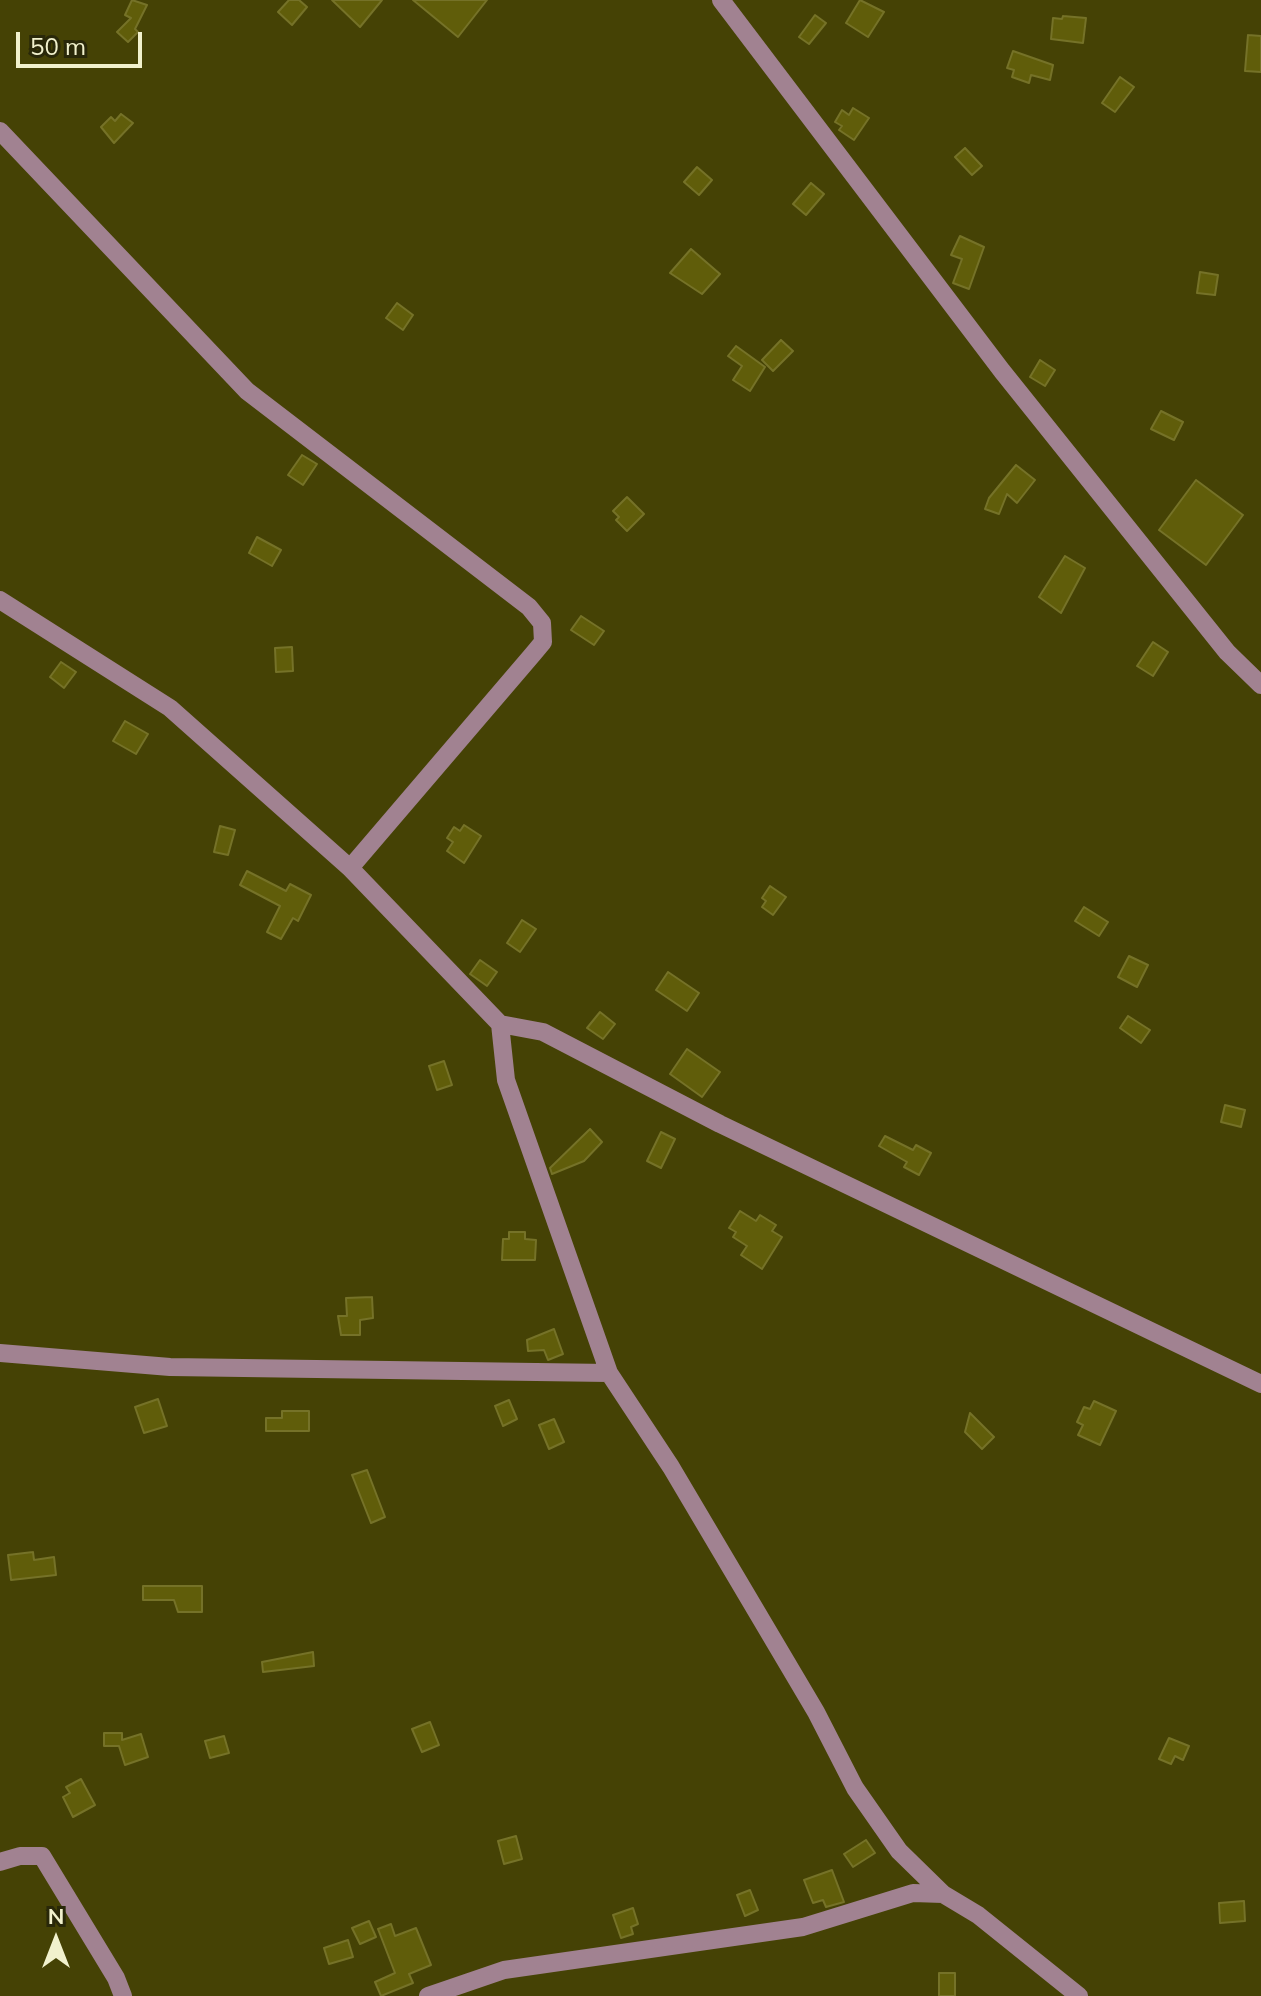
<!DOCTYPE html>
<html>
<head>
<meta charset="utf-8">
<style>
  body { margin:0 }
  #map { position:relative; width:1261px; height:1996px; overflow:hidden; background:#454205; font-family:Mulish,sans-serif }
  canvas { display:block }
  .north { position:absolute; left:16px; top:1900px; width:80px; height:80px; -webkit-text-stroke:6px #292809; paint-order:stroke; rotate:0deg; font-size:22px; font-weight:700; line-height:32px; text-align:center; color:#f1f1cd }
  .north::after { content:''; display:block; margin:auto; width:28px; height:36px; background:#f1f1cd; clip-path:polygon(50% 0,100% 100%,50% 72%,0 100%) }
  .scale { position:absolute; left:16px; top:32px; width:126px; height:36px; box-sizing:border-box; border:4px solid #f1f1cd; border-top:0; padding-left:10px; font-size:24px; line-height:28px; white-space:nowrap; color:#f1f1cd; -webkit-text-stroke:6px #292809; paint-order:stroke }
</style>
</head>
<body>
<div id="map">
<canvas width="1261" height="1996"></canvas>
<div class="north">N</div>
<div class="scale">50 m</div>
</div>
<script>
const g = document.querySelector('canvas').getContext('2d');
g.lineJoin = 'round';
function fillPath(path, color) { g.fillStyle = color; g.fill(path, 'evenodd'); }
const poly = rows => new Path2D(rows.map(r => 'M' + r).join(''));
function strokePath(path, color, width, dash) { g.strokeStyle = color; g.lineWidth = width; g.lineCap = dash ? 'butt' : 'round'; g.setLineDash(dash || []); g.stroke(path); }
const building = poly([
  [132,0,147,5,135,29,138,32,128,42,117,32,131,18,125,15,132,0],
  [289,0,299,0,307,7,292,25,278,12,289,0],
  [332,0,382,0,360,27,332,0],
  [413,0,487,0,458,37,413,0],
  [860,0,884,12,868,37,846,23,860,0],
  [815,15,826,23,809,44,799,37,815,15],
  [1063,16,1086,18,1083,43,1051,39,1053,18,1062,19,1063,16],
  [1248,35,1261,36,1261,72,1245,71,1248,35],
  [1013,51,1053,65,1050,80,1031,75,1029,83,1012,77,1014,70,1007,68,1013,51],
  [1120,77,1134,87,1115,112,1102,103,1120,77],
  [853,108,869,118,854,140,839,130,842,126,835,122,842,110,849,115,853,108],
  [121,114,133,123,114,143,101,127,111,117,115,121,121,114],
  [965,148,982,166,972,175,955,157,965,148],
  [697,167,712,180,699,195,684,182,697,167],
  [811,183,824,194,806,215,793,204,811,183],
  [960,236,984,247,969,289,953,283,962,259,951,255,960,236],
  [691,249,720,274,702,294,670,273,691,249],
  [1200,272,1218,275,1215,295,1197,293,1200,272],
  [397,303,413,315,403,330,386,318,397,303],
  [781,340,793,351,773,371,762,360,781,340],
  [736,346,765,367,750,391,733,380,742,366,728,356,736,346],
  [1040,360,1055,370,1045,386,1030,377,1040,360],
  [1161,411,1183,422,1174,440,1151,429,1161,411],
  [302,455,317,464,303,485,288,475,302,455],
  [1016,465,1035,480,1017,503,1007,494,999,514,985,509,989,498,1016,465],
  [1196,480,1243,515,1206,565,1159,530,1196,480],
  [627,497,644,514,627,531,616,520,619,517,613,511,627,497],
  [257,537,281,550,272,566,249,553,257,537],
  [1065,556,1085,568,1061,613,1039,597,1065,556],
  [581,616,604,631,594,645,571,630,581,616],
  [1153,642,1168,652,1153,676,1137,666,1153,642],
  [292,647,293,671,276,672,275,648,292,647],
  [61,662,76,672,64,688,50,677,61,662],
  [125,721,148,734,136,754,113,741,125,721],
  [464,825,481,836,464,863,447,851,453,842,447,838,454,827,460,831,464,825],
  [220,826,235,830,228,855,214,852,220,826],
  [247,871,286,891,290,884,311,895,298,921,293,918,281,939,267,932,280,906,240,885,247,871],
  [770,886,786,897,773,915,762,907,766,901,762,898,770,886],
  [1084,907,1108,922,1099,936,1075,921,1084,907],
  [522,920,536,929,520,952,507,943,522,920],
  [1129,956,1148,965,1137,987,1118,977,1129,956],
  [480,960,497,972,487,986,470,974,480,960],
  [668,972,699,993,687,1011,656,990,668,972],
  [600,1012,615,1024,603,1039,587,1028,600,1012],
  [1128,1016,1150,1030,1141,1043,1120,1028,1128,1016],
  [687,1049,720,1072,702,1097,670,1074,687,1049],
  [444,1061,452,1085,437,1090,429,1066,444,1061],
  [1225,1105,1245,1110,1241,1127,1221,1122,1225,1105],
  [590,1129,602,1142,584,1161,552,1174,550,1168,590,1129],
  [661,1132,675,1139,661,1168,647,1161,661,1132],
  [885,1136,913,1150,916,1145,931,1153,919,1175,904,1167,907,1162,879,1146,885,1136],
  [740,1211,756,1221,760,1215,776,1225,772,1231,782,1237,762,1269,741,1255,747,1246,733,1237,736,1232,729,1228,740,1211],
  [509,1232,525,1232,525,1239,536,1240,535,1260,502,1260,503,1239,509,1239,509,1232],
  [372,1297,373,1318,360,1320,360,1335,341,1335,338,1316,347,1316,346,1298,372,1297],
  [554,1329,563,1354,548,1360,544,1350,528,1351,527,1340,554,1329],
  [158,1399,167,1426,144,1433,135,1407,158,1399],
  [509,1400,517,1419,503,1426,495,1406,509,1400],
  [1094,1401,1116,1411,1100,1445,1078,1435,1083,1425,1077,1422,1084,1407,1090,1409,1094,1401],
  [282,1411,309,1411,309,1431,266,1431,266,1418,282,1418,282,1411],
  [970,1413,994,1437,982,1449,965,1432,970,1413],
  [554,1419,564,1442,549,1449,539,1425,554,1419],
  [367,1470,385,1517,371,1523,352,1475,367,1470],
  [33,1552,34,1560,54,1557,56,1575,11,1580,8,1555,33,1552],
  [143,1586,202,1586,202,1612,178,1612,174,1600,143,1600,143,1586],
  [313,1652,314,1666,263,1672,262,1662,313,1652],
  [430,1722,439,1745,422,1752,412,1729,430,1722],
  [104,1733,122,1733,122,1740,141,1734,148,1757,125,1765,119,1746,104,1746,104,1733],
  [224,1736,229,1753,210,1758,205,1741,224,1736],
  [1169,1738,1189,1746,1183,1760,1175,1756,1171,1764,1159,1759,1169,1738],
  [81,1779,95,1805,73,1817,63,1797,70,1793,66,1787,81,1779],
  [516,1836,522,1859,504,1864,498,1841,516,1836],
  [866,1840,875,1853,853,1867,844,1854,866,1840],
  [832,1870,844,1902,826,1907,823,1900,813,1903,804,1880,832,1870],
  [750,1890,758,1910,745,1916,737,1895,750,1890],
  [1244,1901,1245,1921,1220,1923,1219,1903,1244,1901],
  [633,1908,638,1924,631,1927,633,1934,621,1938,613,1915,633,1908],
  [369,1921,376,1937,360,1944,352,1928,369,1921],
  [391,1924,395,1936,416,1928,431,1965,409,1974,413,1983,381,1996,375,1982,395,1973,378,1929,391,1924],
  [348,1940,353,1957,329,1964,324,1948,348,1940],
  [939,1973,955,1973,955,1996,939,1996,939,1973]
]);
const minor = poly([
  [721,0,1002,371,1227,652,1261,685],
  [0,131,247,391,529,607,542,623,543,642,533,654,350,868],
  [0,600,170,708,350,868,500,1024,543,1032,720,1124,1261,1384],
  [500,1024,506,1080,609,1373,671,1467,816,1712,855,1788,899,1851,943,1894],
  [0,1353,170,1367,609,1373],
  [0,1862,20,1856,42,1856,116,1978,123,1996],
  [428,1996,504,1970,803,1927,913,1893,943,1894,978,1915,1079,1996]
]);
fillPath(building, '#605d0a');
strokePath(building, '#757228', 2);
strokePath(minor, '#a18291', 18);
</script>
</body>
</html>
